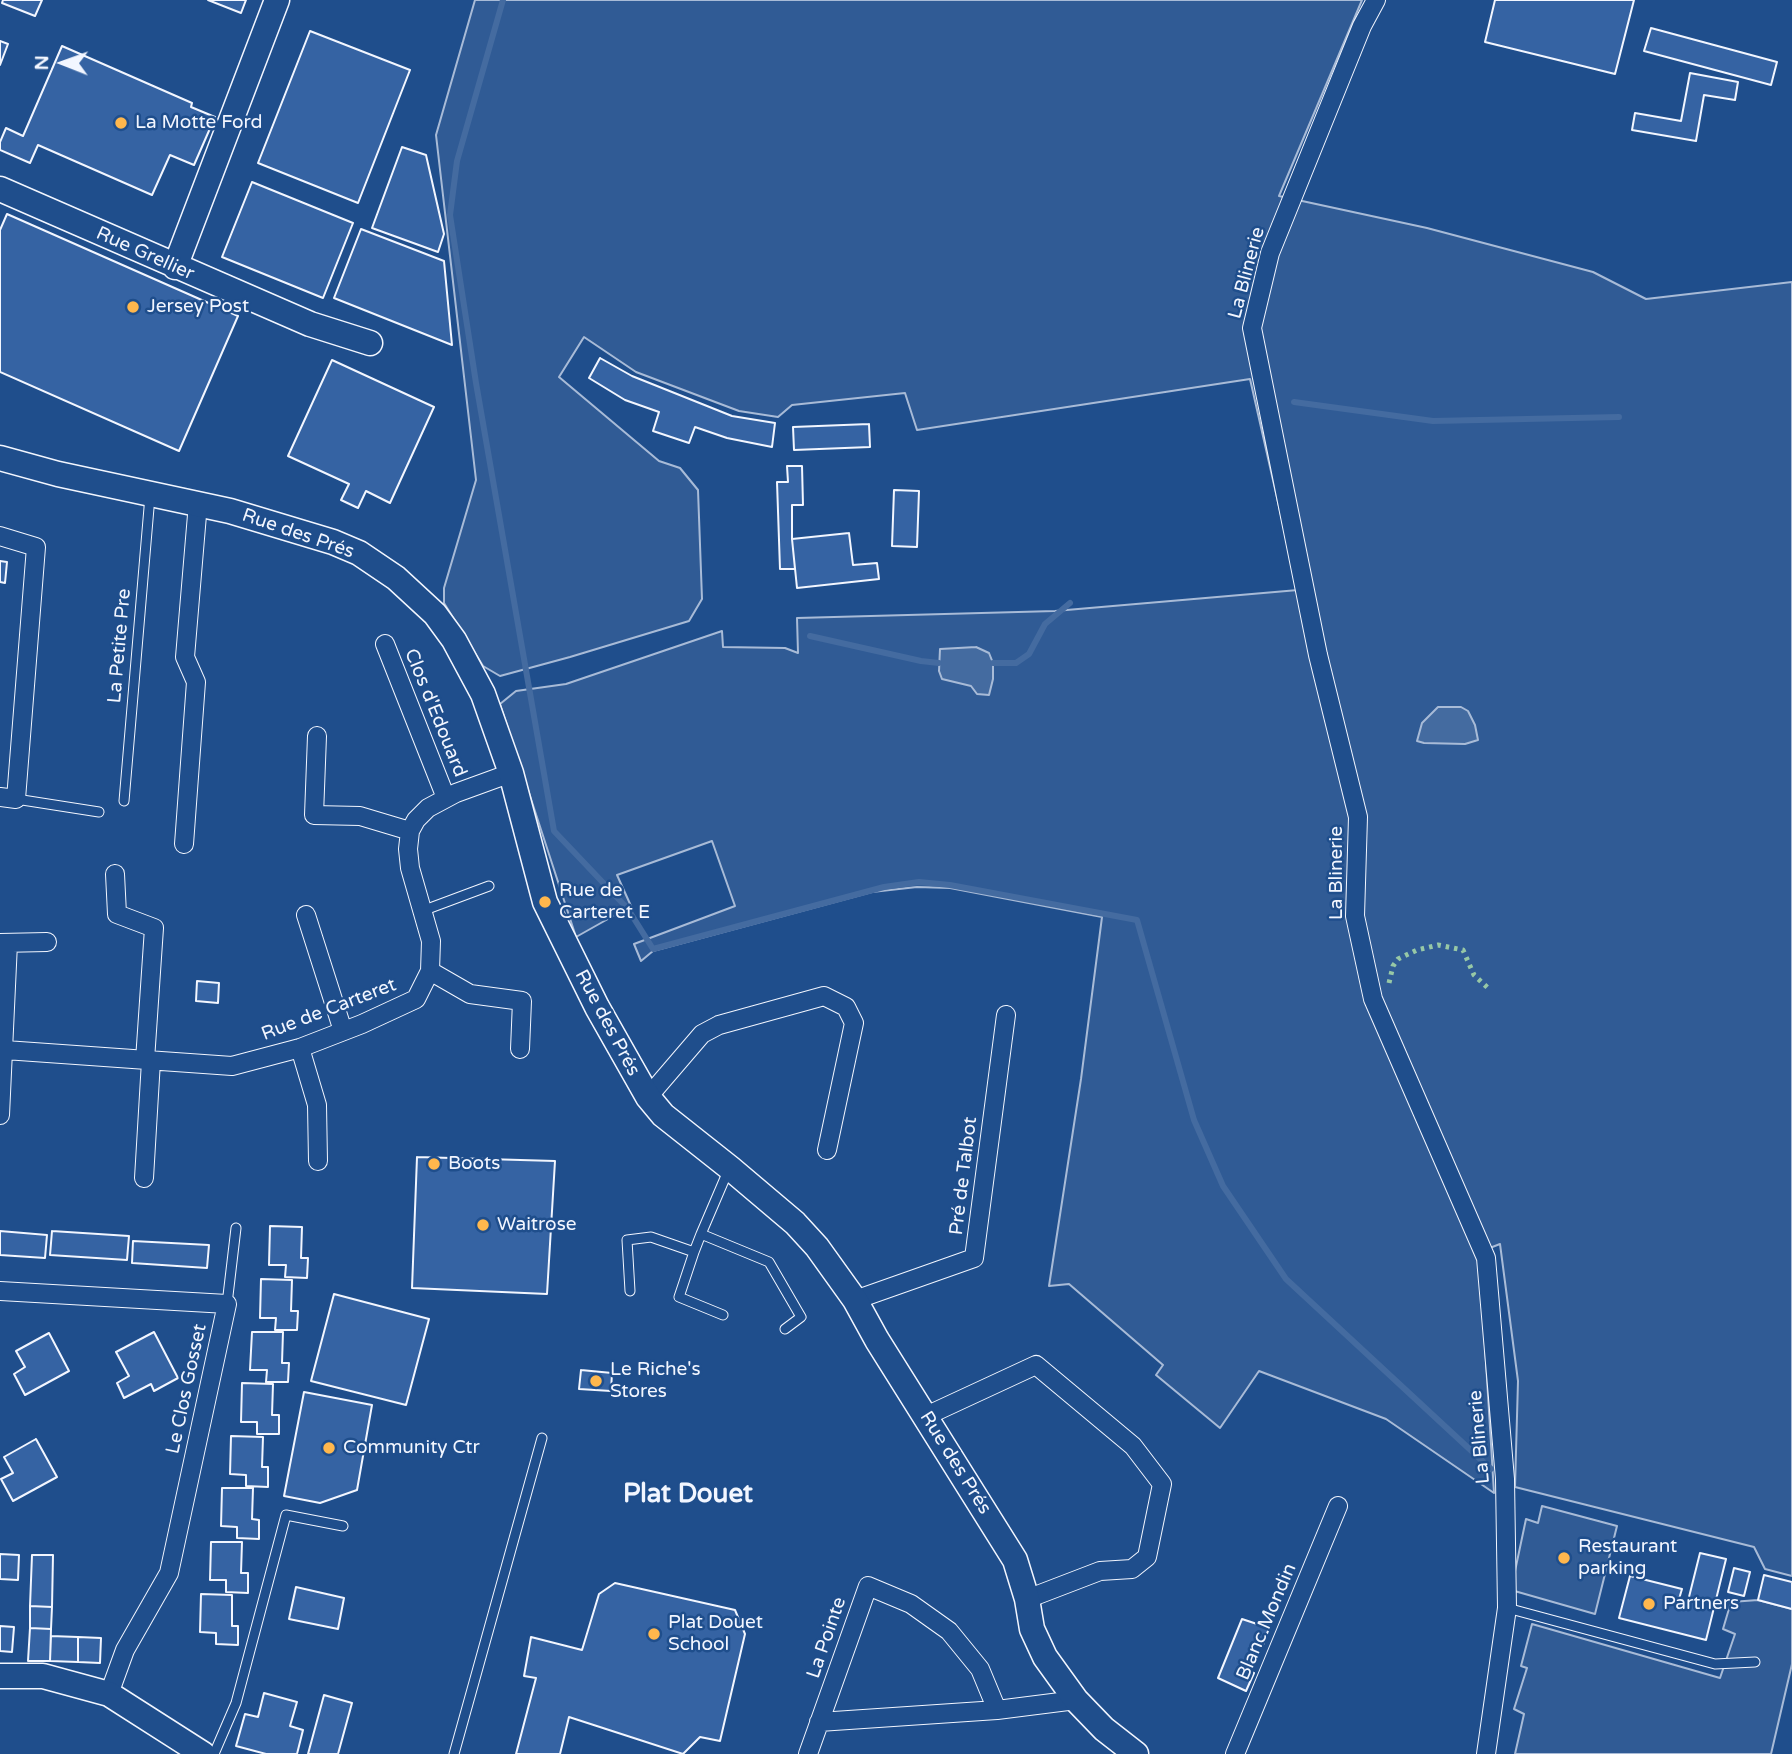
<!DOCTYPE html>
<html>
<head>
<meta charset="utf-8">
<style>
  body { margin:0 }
  #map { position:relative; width:1792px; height:1754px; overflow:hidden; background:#1f4e8c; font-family:"Varela Round",sans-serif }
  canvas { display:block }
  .north { position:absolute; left:28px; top:28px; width:70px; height:70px; -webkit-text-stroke:5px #1f4e8c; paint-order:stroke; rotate:271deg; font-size:19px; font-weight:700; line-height:28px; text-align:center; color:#f2f6ff }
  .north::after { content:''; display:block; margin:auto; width:24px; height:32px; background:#f2f6ff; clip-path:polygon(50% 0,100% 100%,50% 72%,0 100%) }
</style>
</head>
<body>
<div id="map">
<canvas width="1792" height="1754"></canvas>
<div class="north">N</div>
</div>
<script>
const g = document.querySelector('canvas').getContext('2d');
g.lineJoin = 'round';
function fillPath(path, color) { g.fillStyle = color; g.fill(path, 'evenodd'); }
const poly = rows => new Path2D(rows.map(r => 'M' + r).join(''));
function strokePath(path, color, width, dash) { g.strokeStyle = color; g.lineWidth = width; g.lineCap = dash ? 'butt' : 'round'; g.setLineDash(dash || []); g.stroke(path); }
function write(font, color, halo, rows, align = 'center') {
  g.font = font + ' "Varela Round",sans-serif'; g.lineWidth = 5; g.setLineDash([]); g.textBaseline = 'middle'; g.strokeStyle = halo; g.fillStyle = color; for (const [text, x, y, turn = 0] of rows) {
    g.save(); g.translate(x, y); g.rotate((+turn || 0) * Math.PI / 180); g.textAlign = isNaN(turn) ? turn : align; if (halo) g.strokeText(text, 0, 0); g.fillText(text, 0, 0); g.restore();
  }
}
const built = poly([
  [475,0,1362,0,1279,196,1427,228,1593,272,1646,299,1792,282,1792,1576,1765,1569,1754,1547,1515,1487,1518,1381,1500,1244,1477,1253,1482,1297,1494,1493,1386,1419,1259,1371,1220,1428,1156,1375,1163,1365,1069,1284,1049,1286,1081,1079,1102,917,950,888,917,887,872,892,653,951,641,961,634,944,735,906,712,841,617,875,631,906,576,937,500,704,516,691,566,684,722,631,723,647,785,648,798,653,797,618,1055,611,1298,590,1250,379,917,430,905,393,792,405,778,417,739,411,636,372,584,337,559,377,659,461,680,468,698,490,702,599,689,621,570,657,500,676,483,666,444,603,444,588,476,480,436,135,475,0],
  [1542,1506,1617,1526,1595,1614,1511,1590,1526,1519,1538,1523,1542,1506],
  [1758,1600,1792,1609,1792,1664,1771,1754,1515,1754,1524,1714,1514,1709,1527,1668,1521,1666,1532,1624,1720,1678,1735,1634,1723,1629,1731,1602,1758,1600]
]);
const water = poly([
  [976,647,989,653,993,663,993,679,989,695,977,694,971,686,942,679,939,671,940,649,976,647],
  [1438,707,1461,707,1468,711,1475,725,1478,740,1465,744,1424,743,1417,741,1422,723,1438,707]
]);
const stream = poly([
  [503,0,457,161,450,215,476,383,554,831,628,909,653,949,884,887,919,882,950,885,1137,920,1194,1120,1223,1186,1286,1279,1491,1469],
  [1294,402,1433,421,1619,417],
  [810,636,921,661,939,663],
  [993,663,1016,663,1029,654,1045,624,1070,603]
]);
const building = poly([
  [3,0,42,0,35,16,2,3,3,0],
  [208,0,246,0,241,13,208,0],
  [1495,0,1634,0,1615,74,1485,42,1495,0],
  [1651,28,1777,62,1771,85,1644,51,1651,28],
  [310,31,410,70,358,203,258,163,310,31],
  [0,41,8,44,0,65,0,41],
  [62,46,192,103,191,107,215,117,194,165,170,155,152,195,38,145,30,163,0,150,0,142,6,128,23,136,62,46],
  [1690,73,1738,82,1735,100,1704,95,1696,141,1632,130,1635,113,1681,121,1690,73],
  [402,147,426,155,444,234,438,252,372,228,402,147],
  [252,182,353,223,323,298,222,257,252,182],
  [7,214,238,316,179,451,0,372,0,230,7,214],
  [361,229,444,261,452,345,334,298,361,229],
  [600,358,632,376,732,416,775,423,772,447,727,438,695,427,689,443,653,431,659,412,625,400,589,378,600,358],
  [332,360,434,407,390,503,366,491,358,508,341,500,349,484,288,456,332,360],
  [869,424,870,447,794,450,793,427,869,424],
  [787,466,802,466,803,505,792,505,792,539,795,569,780,569,777,482,788,482,787,466],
  [894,490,919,491,917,547,892,546,894,490],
  [849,533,853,565,877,563,879,579,797,588,792,539,849,533],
  [0,561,7,562,5,583,0,582,0,561],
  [197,981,219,983,218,1003,196,1001,197,981],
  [417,1157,555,1161,547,1294,412,1288,417,1157],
  [270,1226,302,1227,301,1258,308,1258,307,1278,285,1277,286,1265,269,1265,270,1226],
  [0,1231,47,1235,45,1258,0,1255,0,1231],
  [52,1231,129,1236,127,1260,50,1255,52,1231],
  [133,1241,209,1245,207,1268,132,1263,133,1241],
  [261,1279,292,1280,291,1311,298,1311,297,1330,275,1330,276,1318,260,1318,261,1279],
  [334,1294,429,1319,406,1405,311,1381,334,1294],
  [154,1332,178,1378,154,1391,151,1384,124,1398,117,1383,129,1376,116,1352,154,1332],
  [252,1332,283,1332,282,1363,289,1363,288,1382,266,1382,267,1370,250,1370,252,1332],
  [49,1333,69,1371,25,1395,14,1374,25,1367,16,1351,49,1333],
  [581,1370,612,1373,611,1391,579,1389,581,1370],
  [242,1383,273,1384,272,1415,279,1415,279,1434,257,1434,257,1422,241,1422,242,1383],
  [304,1392,372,1405,357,1490,320,1503,284,1496,304,1392],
  [231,1436,263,1437,262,1467,268,1467,268,1487,246,1486,246,1475,230,1474,231,1436],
  [36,1439,57,1477,13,1501,1,1479,13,1473,4,1457,36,1439],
  [222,1488,253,1488,252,1519,259,1520,259,1539,237,1538,237,1527,221,1526,222,1488],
  [211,1542,242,1542,241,1573,248,1573,248,1593,226,1592,226,1580,210,1580,211,1542],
  [1700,1553,1726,1559,1706,1640,1619,1618,1630,1576,1682,1589,1679,1599,1688,1601,1700,1553],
  [0,1554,19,1555,18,1580,0,1579,0,1554],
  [32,1555,53,1555,52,1607,30,1606,32,1555],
  [1734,1568,1750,1572,1744,1596,1728,1592,1734,1568],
  [1764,1575,1792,1582,1792,1609,1758,1600,1764,1575],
  [615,1583,735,1610,745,1634,720,1741,700,1737,683,1754,569,1717,560,1754,516,1754,536,1678,524,1676,531,1637,582,1650,599,1594,615,1583],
  [296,1587,344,1598,338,1629,289,1619,296,1587],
  [201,1594,232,1595,232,1626,238,1626,238,1645,216,1644,216,1633,200,1632,201,1594],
  [30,1606,52,1607,51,1629,30,1628,30,1606],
  [1242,1619,1269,1628,1263,1645,1254,1643,1245,1670,1254,1673,1246,1691,1218,1678,1242,1619],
  [0,1626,14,1627,12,1652,0,1651,0,1626],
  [30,1628,51,1629,50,1661,28,1661,30,1628],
  [51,1636,78,1637,78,1662,50,1661,51,1636],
  [78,1637,101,1638,100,1663,78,1662,78,1637],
  [264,1693,297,1702,290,1726,303,1730,297,1754,266,1754,236,1746,245,1714,258,1717,264,1693],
  [324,1695,352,1703,338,1754,308,1754,324,1695]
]);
const lane = poly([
  [16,799,99,812],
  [124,801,150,496],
  [422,911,489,886],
  [728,1171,701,1234,769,1262,801,1317,785,1329],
  [694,1252,679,1297,723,1315],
  [630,1291,627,1240,651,1237,694,1252,701,1234],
  [227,1304,236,1228],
  [1507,1608,1715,1664,1755,1662],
  [214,1754,236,1703,286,1515,343,1526],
  [454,1754,542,1438]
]);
const street = poly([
  [1376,0,1362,26,1270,253,1252,328,1318,655,1358,817,1355,916,1373,999,1486,1258,1505,1479,1507,1608,1486,1754],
  [0,536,36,547,16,799,0,797],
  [385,644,446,798],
  [317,736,314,815,360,816,410,831],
  [184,844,196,682,185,657,198,503],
  [115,874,117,914,154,928,145,1060],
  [306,915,343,1031],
  [0,943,47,942],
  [430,971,470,994,522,1001,520,1049],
  [300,1048,317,1105,318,1161],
  [5,1050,232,1066,300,1048,362,1024,416,999,430,971,431,941,410,868,408,849,410,831,416,820,428,808,456,793,511,773],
  [648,1097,702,1034,719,1025,824,996,846,1007,854,1023,827,1150],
  [0,1115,8,943],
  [144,1178,151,1061],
  [0,1291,227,1304,169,1573,125,1650,109,1694],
  [855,1300,974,1258,1006,1015],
  [926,1416,1036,1365,1133,1446,1162,1484,1147,1557,1132,1569,1100,1571,1027,1599],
  [819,1722,997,1710],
  [808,1754,868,1586,911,1604,949,1631,980,1669,997,1710,1076,1700],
  [1235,1754,1338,1506]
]);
const secondary = poly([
  [0,189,310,324,370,343],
  [175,267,277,0],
  [0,458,58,474,230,511,333,542,359,553,396,578,435,614,454,640,483,694,511,773,545,902,597,1007,648,1097,663,1115,730,1168,795,1223,817,1247,855,1300,877,1340,1015,1560,1027,1599,1032,1629,1045,1657,1076,1700,1104,1729,1136,1754],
  [0,1676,43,1676,109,1694,203,1754]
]);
const hedge = poly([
  [1389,983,1393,966,1398,959,1417,950,1438,945,1463,950,1474,975,1489,989]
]);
const markers = [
  [121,123,7,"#ffb74d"],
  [133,307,7,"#ffb74d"],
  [545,902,7,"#ffb74d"],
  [434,1164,7,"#ffb74d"],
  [483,1225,7,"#ffb74d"],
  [596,1381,7,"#ffb74d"],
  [329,1448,7,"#ffb74d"],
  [1564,1558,7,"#ffb74d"],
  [1649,1604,7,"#ffb74d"],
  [654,1634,7,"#ffb74d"]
];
const poiNames = [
  ["La Motte Ford",135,123],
  ["Jersey Post",147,307],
  ["Rue de",559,891],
  ["Carteret E",559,913],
  ["Boots",448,1164],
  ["Waitrose",497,1225],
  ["Le Riche's",610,1370],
  ["Stores",610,1392],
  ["Community Ctr",343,1448],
  ["Restaurant",1578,1547],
  ["parking",1578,1569],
  ["Partners",1663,1604],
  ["Plat Douet",668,1623],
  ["School",668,1645]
];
const streetNames = [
  ["Rue Grellier",145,254,24],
  ["La Blinerie",1247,273,-75],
  ["Rue des Prés",298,534,19],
  ["La Petite Pre",120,646,-85],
  ["Clos d'Edouard",435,713,68],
  ["La Blinerie",1337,873,-90],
  ["Rue de Carteret",329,1010,-21],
  ["Rue des Prés",607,1023,62],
  ["Pré de Talbot",964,1176,-83],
  ["Le Clos Gosset",187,1389,-78],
  ["La Blinerie",1480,1437,-95],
  ["Rue des Prés",955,1463,58],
  ["Blanc Mondin",1267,1622,-67],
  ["La Pointe",827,1638,-71]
];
const districtNames = [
  ["Plat Douet",688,1495]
];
fillPath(built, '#305b95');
strokePath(built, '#a8bbd7', 2);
fillPath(water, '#446ba0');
strokePath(water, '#a8bbd7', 2);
strokePath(stream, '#446ba0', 6);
fillPath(building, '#3563a3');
strokePath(building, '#f2f6ff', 2);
strokePath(lane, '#f2f6ff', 11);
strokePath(street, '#f2f6ff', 20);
strokePath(secondary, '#f2f6ff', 27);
strokePath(lane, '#1f4e8c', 9);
strokePath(street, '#1f4e8c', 18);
strokePath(secondary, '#1f4e8c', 24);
strokePath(hedge, '#97c8a6', 5, [3.5, 5]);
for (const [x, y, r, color] of markers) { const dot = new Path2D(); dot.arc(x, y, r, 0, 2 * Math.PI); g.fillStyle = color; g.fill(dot); strokePath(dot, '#1f4e8c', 2.5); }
write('19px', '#f2f6ff', '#1f4e8c', poiNames, 'left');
write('19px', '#f2f6ff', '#1f4e8c', streetNames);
write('bold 26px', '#f2f6ff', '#1f4e8c', districtNames);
</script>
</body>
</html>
